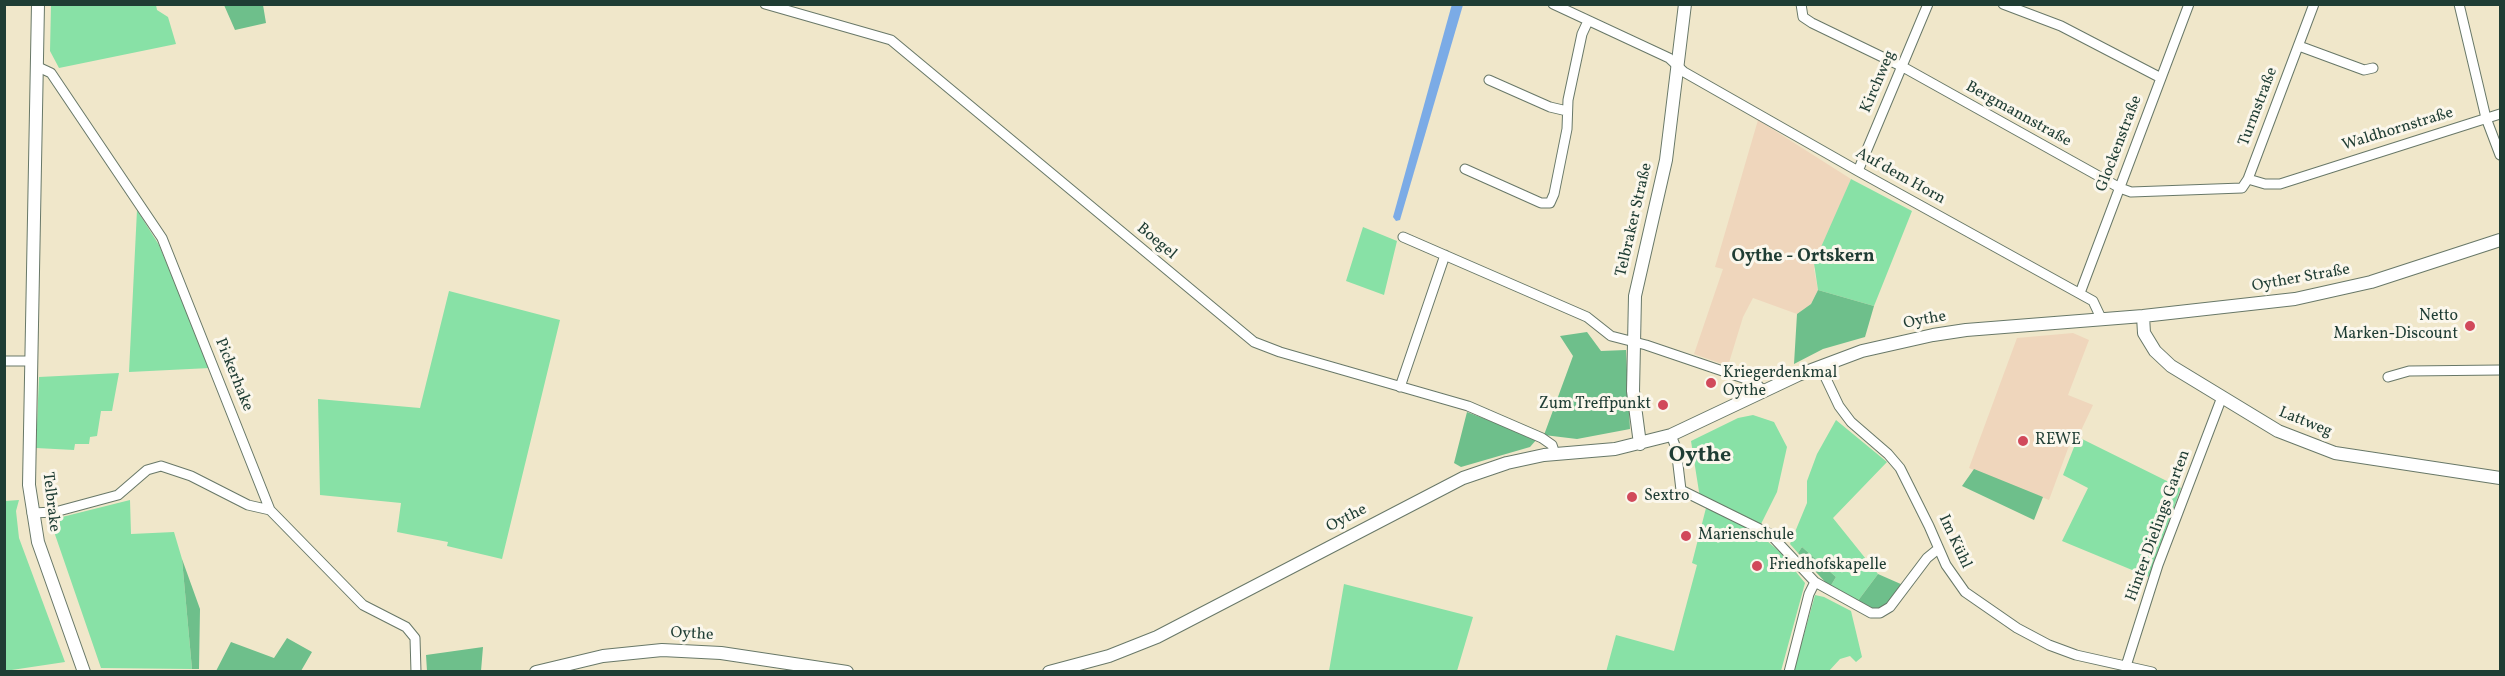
<!DOCTYPE html>
<html>
<head>
<meta charset="utf-8">
<style>
  body { margin:0 }
  #map { position:relative; width:2505px; height:676px; overflow:hidden; background:#f0e7ca; font-family:Vollkorn,serif }
  canvas { display:block }
  .frame { position:absolute; inset:0; border:6px solid #1f3d34; pointer-events:none }
</style>
</head>
<body>
<div id="map">
<canvas width="2505" height="676"></canvas>
<div class="frame"></div>
</div>
<script>
const g = document.querySelector('canvas').getContext('2d');
g.lineJoin = 'round';
function fillPath(path, color) { g.fillStyle = color; g.fill(path, 'evenodd'); }
const poly = rows => new Path2D(rows.map(r => 'M' + r).join(''));
function strokePath(path, color, width, dash) { g.strokeStyle = color; g.lineWidth = width; g.lineCap = dash ? 'butt' : 'round'; g.setLineDash(dash || []); g.stroke(path); }
function write(font, color, halo, rows, align = 'center') {
  g.font = font + ' Vollkorn,serif'; g.lineWidth = 6; g.setLineDash([]); g.textBaseline = 'middle'; g.strokeStyle = halo; g.fillStyle = color; for (const [text, x, y, turn = 0] of rows) {
    g.save(); g.translate(x, y); g.rotate((+turn || 0) * Math.PI / 180); g.textAlign = isNaN(turn) ? turn : align; if (halo) g.strokeText(text, 0, 0); g.fillText(text, 0, 0); g.restore();
  }
}
const built = poly([
  [1758,120,1851,179,1814,269,1818,290,1811,304,1797,314,1753,298,1743,317,1728,366,1694,354,1723,269,1715,267],
  [2073,333,2089,340,2068,395,2093,405,2078,437,2073,435,2049,500,1969,468,2017,338]
]);
const green = poly([
  [51,5,156,5,157,10,168,17,176,44,59,68,50,51],
  [1851,179,1912,211,1874,306,1818,290,1814,263],
  [137,210,159,245,210,368,129,372],
  [1363,227,1397,241,1384,295,1346,281],
  [449,291,560,320,502,559,447,546,448,542,397,532,401,503,320,495,318,399,420,408],
  [119,373,112,411,101,411,97,436,90,437,89,444,75,444,74,450,36,448,39,377],
  [1753,415,1774,422,1787,447,1777,492,1761,524,1700,498,1691,441,1738,418],
  [1836,420,1887,462,1833,518,1878,574,1857,602,1830,587,1836,577,1802,547,1798,553,1790,544,1807,503,1807,481,1817,454],
  [2078,437,2181,488,2149,577,2062,541,2088,488,2063,475],
  [19,500,16,511,19,538,65,662,5,671,5,501],
  [130,500,131,534,174,532,182,559,192,669,101,668,50,520],
  [1706,508,1753,529,1780,552,1805,583,1781,671,1606,672,1616,635,1674,651,1697,565,1692,563],
  [1344,584,1473,617,1457,671,1329,671],
  [1815,595,1824,597,1851,611,1862,657,1856,662,1850,656,1840,659,1829,671,1794,670]
]);
const forest = poly([
  [224,5,263,5,266,23,235,30],
  [1818,290,1874,306,1865,337,1823,349,1794,364,1797,314,1811,304],
  [1587,332,1601,351,1626,350,1630,429,1577,439,1544,435,1573,356,1560,336],
  [1467,412,1537,439,1530,447,1461,467,1454,463],
  [1974,469,2043,497,2034,520,1962,486],
  [1802,547,1836,577,1830,587,1798,553],
  [182,559,200,609,199,669,192,669],
  [1878,574,1903,585,1891,602,1881,609,1869,608,1857,602],
  [287,638,312,652,301,671,216,671,231,642,274,658],
  [483,647,481,671,427,671,426,655]
]);
const water = poly([
  [1452,4,1463,5,1400,220,1396,221,1393,217]
]);
const street = poly([
  [765,4,891,40,1254,342,1280,352,1468,406,1542,438,1552,445,1555,454],
  [1553,4,1669,58,1684,72,1858,171,2093,301,2101,318],
  [1801,4,1803,17,1812,23,1903,67,2120,188,2131,192,2242,188,2248,179,2314,4],
  [2003,4,2061,26,2161,78],
  [2459,4,2486,118,2500,155],
  [2299,46,2364,70,2373,68],
  [36,66,51,73,162,238,270,510,363,605,406,627,415,638,416,672],
  [1489,80,1550,107,1567,111],
  [1465,169,1541,203,1550,203,1554,194,1567,129,1568,100,1582,34,1588,21],
  [1858,171,1928,4],
  [2248,179,2265,184,2280,184,2500,114],
  [1403,237,1587,317,1611,336,1646,345,1755,382,1764,392],
  [2080,293,2189,4],
  [4,361,31,361],
  [1820,366,1839,406,1851,422,1888,454,1900,468,1929,526,1946,565,1965,592,2017,628,2049,645,2076,655,2152,672],
  [2388,377,2409,371,2500,370],
  [1400,387,1445,255],
  [1671,435,1676,448,1681,490,1770,534,1815,582,1871,613,1880,613,1890,607,1927,558,1938,549],
  [32,513,55,512,118,495,147,470,161,466,191,476,248,505,270,510],
  [2126,666,2158,565,2222,397],
  [1789,672,1809,594,1815,582]
]);
const secondary = poly([
  [38,4,29,485,38,542,84,672],
  [2143,316,2144,333,2155,351,2171,366,2278,431,2335,453,2500,478],
  [1640,444,1633,391,1635,296,1666,160,1685,4],
  [536,672,603,656,662,650,721,653,847,672],
  [1049,672,1109,656,1157,637,1463,478,1507,463,1544,455,1615,449,1671,435,1798,375,1862,351,1933,335,1966,330,2143,316,2295,299,2371,282,2500,240]
]);
const markers = [
  [2470,326,6,"#d1495b"],
  [1711,383,6,"#d1495b"],
  [1663,405,6,"#d1495b"],
  [2023,441,6,"#d1495b"],
  [1632,497,6,"#d1495b"],
  [1686,536,6,"#d1495b"],
  [1757,566,6,"#d1495b"]
];
const streetNames = [
  ["Kirchweg",1879,82,-67],
  ["Turmstraße",2259,107,-69],
  ["Bergmannstraße",2018,115,29],
  ["Waldhornstraße",2398,130,-17],
  ["Glockenstraße",2120,144,-69],
  ["Auf dem Horn",1900,177,29],
  ["Telbraker Straße",1635,220,-77],
  ["Boegel",1156,242,40],
  ["Oyther Straße",2301,279,-10],
  ["Oythe",1925,321,-10],
  ["Pickerhake",233,375,68],
  ["Lattweg",2305,423,22],
  ["Telbrake",50,502,83],
  ["Oythe",1347,519,-27],
  ["Hinter Dielings Garten",2159,526,-70],
  ["Im Kühl",1954,542,65],
  ["Oythe",692,635,3]
];
const poiNames = [
  ["Netto",2458,317,"right"],
  ["Marken-Discount",2458,335,"right"],
  ["Kriegerdenkmal",1723,374],
  ["Oythe",1723,392],
  ["Zum Treffpunkt",1651,405,"right"],
  ["REWE",2035,441],
  ["Sextro",1644,497],
  ["Marienschule",1698,536],
  ["Friedhofskapelle",1769,566]
];
const neighbourhoodNames = [
  ["Oythe - Ortskern",1803,258]
];
const districtNames = [
  ["Oythe",1700,457]
];
fillPath(built, '#efd6bc');
fillPath(green, '#88e1a6');
fillPath(forest, '#6ebf8b');
fillPath(water, '#7babe6');
strokePath(street, '#687868', 11);
strokePath(secondary, '#687868', 14);
strokePath(street, '#fff', 9);
strokePath(secondary, '#fff', 12);
for (const [x, y, r, color] of markers) { const dot = new Path2D(); dot.arc(x, y, r, 0, 2 * Math.PI); g.fillStyle = color; g.fill(dot); strokePath(dot, '#fbf7ec', 2); }
write('16px', '#1f3d34', '#fbf7ec', streetNames);
write('16px', '#1f3d34', '#fbf7ec', poiNames, 'left');
write('bold 18px', '#1f3d34', '#fbf7ec', neighbourhoodNames);
write('bold 22px', '#1f3d34', '#fbf7ec', districtNames);
</script>
</body>
</html>
